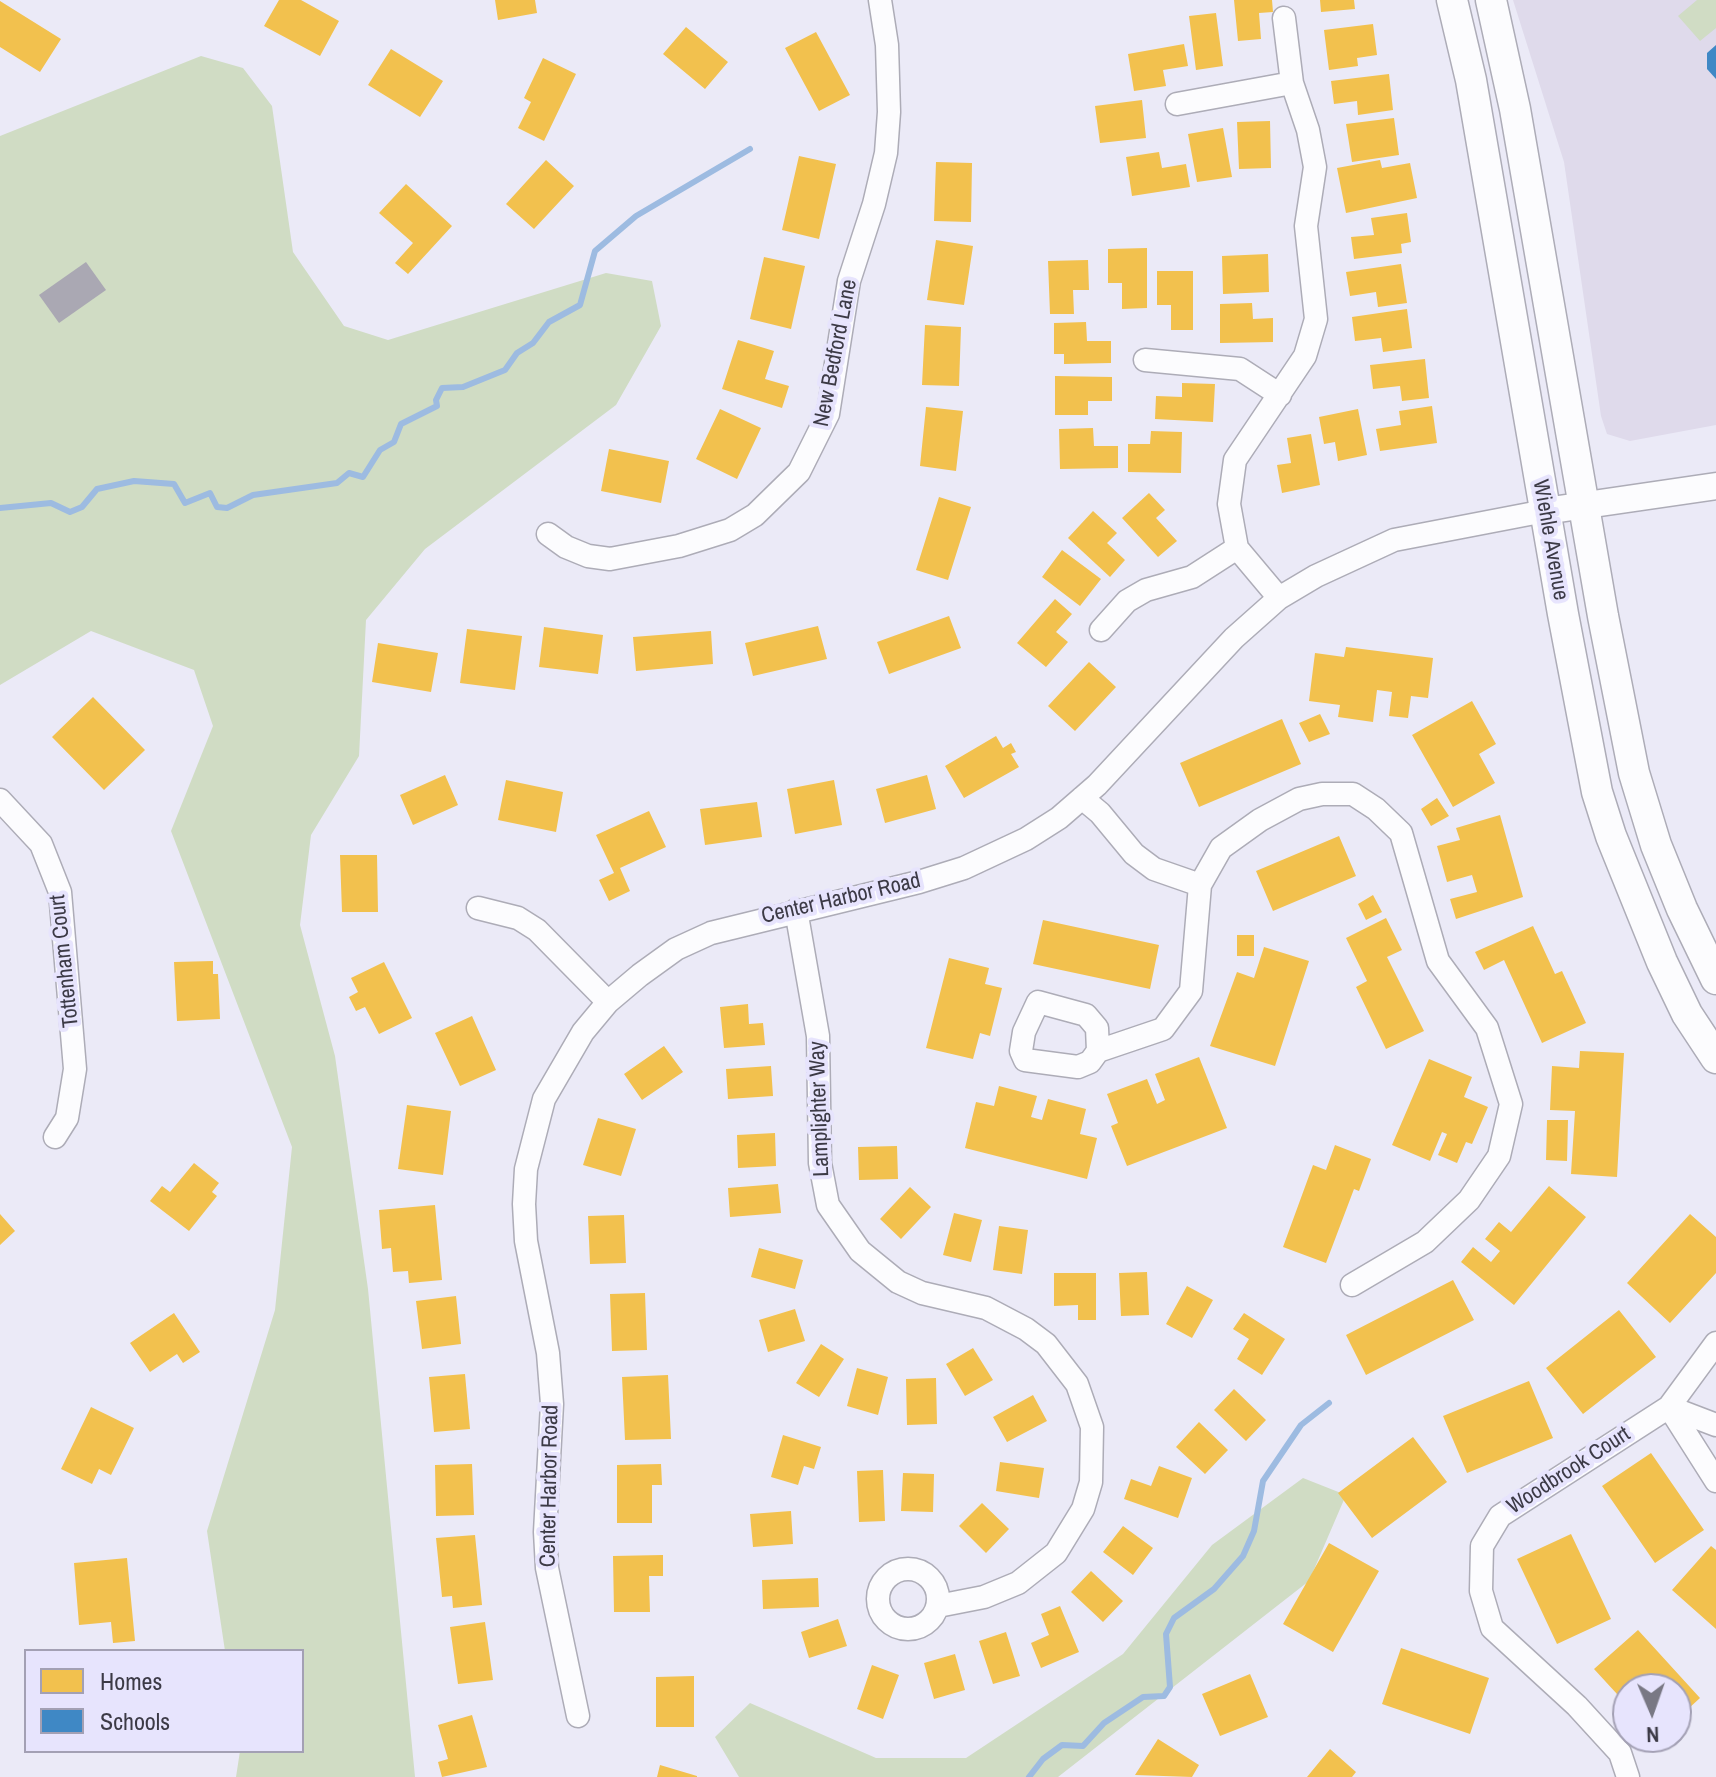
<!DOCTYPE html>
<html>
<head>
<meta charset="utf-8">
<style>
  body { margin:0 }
  #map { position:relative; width:1716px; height:1777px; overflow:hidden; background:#ebeaf7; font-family:"Archivo Narrow",sans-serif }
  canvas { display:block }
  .legend { position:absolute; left:24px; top:1649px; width:280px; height:104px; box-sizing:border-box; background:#e7e4fd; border:2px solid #a3a0b4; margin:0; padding:10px 14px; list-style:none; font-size:24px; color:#3c3a46 }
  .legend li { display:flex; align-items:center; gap:16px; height:40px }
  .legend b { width:40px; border:2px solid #a3a0b4 }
  .north { position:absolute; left:1612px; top:1673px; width:80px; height:80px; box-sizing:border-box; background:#e7e4fd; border:2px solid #a3a0b4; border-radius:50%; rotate:178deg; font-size:22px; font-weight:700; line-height:32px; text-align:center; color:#3c3a46 }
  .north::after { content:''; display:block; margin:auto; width:28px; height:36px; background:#797884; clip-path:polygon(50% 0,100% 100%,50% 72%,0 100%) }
</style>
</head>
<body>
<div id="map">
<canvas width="1716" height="1777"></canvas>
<ul class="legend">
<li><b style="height:22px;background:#f2c14e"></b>Homes</li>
<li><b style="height:22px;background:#3f88c5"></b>Schools</li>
</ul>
<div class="north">N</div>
</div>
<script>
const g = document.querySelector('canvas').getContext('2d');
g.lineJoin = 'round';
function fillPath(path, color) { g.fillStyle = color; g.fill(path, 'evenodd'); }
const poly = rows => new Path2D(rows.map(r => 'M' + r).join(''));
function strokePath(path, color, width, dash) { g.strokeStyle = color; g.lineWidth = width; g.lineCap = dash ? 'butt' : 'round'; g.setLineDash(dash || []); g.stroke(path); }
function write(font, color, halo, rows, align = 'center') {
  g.font = font + ' "Archivo Narrow",sans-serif'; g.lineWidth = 8; g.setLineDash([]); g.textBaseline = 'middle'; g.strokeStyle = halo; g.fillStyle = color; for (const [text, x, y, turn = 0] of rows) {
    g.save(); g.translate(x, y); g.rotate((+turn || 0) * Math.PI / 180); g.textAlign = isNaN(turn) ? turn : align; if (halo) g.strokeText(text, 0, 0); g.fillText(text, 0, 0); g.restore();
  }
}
const education = poly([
  [1513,0,1716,0,1716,425,1630,441,1607,434,1601,416,1564,162]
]);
const green = poly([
  [1697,0,1716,0,1716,28,1700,41,1678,16],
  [201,56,243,68,272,106,293,252,344,326,388,340,606,273,652,281,661,326,616,405,425,549,366,620,359,756,311,835,300,925,335,1056,368,1289,415,1777,236,1777,240,1751,302,1751,302,1651,225,1651,207,1531,275,1310,292,1147,171,831,213,726,194,670,91,631,0,685,0,136],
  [1303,1478,1346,1495,1309,1581,1058,1777,739,1777,715,1737,750,1703,876,1758,966,1758,1123,1654,1212,1545]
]);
const homes = poly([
  [279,0,301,0,339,21,320,56,264,26],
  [495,0,535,0,537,13,498,20],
  [1234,0,1272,0,1273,12,1259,13,1261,39,1238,41],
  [1320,0,1354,0,1355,9,1321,12],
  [0,1,61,39,40,72,0,47],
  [1216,13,1223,66,1196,70,1189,16],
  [1373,24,1377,55,1357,58,1358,66,1329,70,1324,30],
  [686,27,728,62,705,89,663,54],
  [816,32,850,95,819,111,785,48],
  [1184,44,1188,66,1163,70,1166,86,1134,91,1128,54],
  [391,49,443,81,420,117,368,85],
  [543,58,576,74,544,141,518,128,531,102,524,98],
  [1389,74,1393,110,1358,115,1357,101,1334,104,1331,81],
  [1142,100,1146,138,1100,143,1095,106],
  [1394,118,1399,155,1352,162,1346,124],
  [1270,121,1271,168,1239,169,1237,122],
  [1223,128,1232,177,1197,182,1188,134],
  [1159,152,1162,168,1186,164,1190,187,1132,196,1126,157],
  [799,156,836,164,819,239,782,230],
  [546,160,574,186,534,229,506,204],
  [1380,160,1382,168,1410,163,1417,198,1346,213,1337,168],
  [936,162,972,163,971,222,934,221],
  [406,184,452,226,408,274,395,263,413,243,379,213],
  [1407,213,1411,242,1401,244,1402,253,1354,259,1351,237,1374,235,1371,218],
  [936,240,973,246,964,305,927,300],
  [1147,248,1147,308,1122,309,1122,283,1108,283,1108,249],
  [1268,254,1269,292,1223,294,1222,256],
  [764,257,805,266,791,329,750,319],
  [1088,260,1089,290,1073,290,1074,314,1050,314,1048,261],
  [1401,264,1407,303,1378,307,1376,292,1350,296,1346,272],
  [1157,271,1193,271,1193,330,1171,330,1171,305,1157,305],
  [1252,303,1253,319,1273,318,1273,342,1220,343,1220,304],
  [1407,309,1412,348,1383,352,1381,338,1355,341,1352,317],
  [1086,322,1087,341,1111,341,1111,363,1064,364,1064,354,1054,354,1054,323],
  [925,325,961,327,959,386,922,385],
  [738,340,774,351,765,379,789,386,782,408,722,389],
  [1425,359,1429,398,1402,401,1400,386,1373,389,1370,365],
  [1055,376,1112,377,1112,401,1088,401,1088,415,1055,415],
  [1182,383,1215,384,1213,422,1155,419,1156,396,1182,397],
  [1432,406,1437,443,1380,451,1376,429,1401,425,1399,411],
  [926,407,963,411,956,471,920,466],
  [720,409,761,428,737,479,696,459],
  [1358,409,1367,455,1338,461,1335,442,1324,444,1319,417],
  [1093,428,1094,446,1118,446,1118,468,1060,469,1059,429],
  [1151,431,1182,432,1181,473,1128,472,1128,444,1150,444],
  [1311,434,1320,485,1282,493,1277,465,1291,463,1287,438],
  [609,449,669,461,661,503,601,491],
  [1149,493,1165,510,1156,518,1177,541,1158,557,1122,518],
  [939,497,971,507,948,580,916,570],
  [1093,511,1117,533,1107,543,1125,560,1110,577,1068,538],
  [1062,550,1101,579,1080,606,1042,577],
  [1055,599,1072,614,1056,632,1068,642,1046,667,1017,643],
  [949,616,961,648,889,674,877,642],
  [818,626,827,659,753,676,745,643],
  [544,627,603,635,598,674,539,667],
  [467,629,522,636,515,690,460,683],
  [711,631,713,664,636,671,633,637],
  [378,643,438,653,431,692,372,682],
  [1346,647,1433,658,1428,698,1411,696,1408,718,1389,716,1392,692,1377,690,1373,722,1338,717,1340,705,1309,701,1315,653,1344,657],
  [1089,662,1116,687,1075,731,1048,706],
  [93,697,145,750,104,790,52,737],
  [1472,701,1496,744,1479,754,1495,783,1453,807,1412,735],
  [1320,714,1330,734,1309,742,1299,723],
  [1282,719,1301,764,1199,807,1180,763],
  [996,736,1003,748,1011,743,1016,752,1011,754,1019,767,964,798,945,766],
  [445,775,458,805,413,825,400,795],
  [927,775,936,809,885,823,876,789],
  [506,780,563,792,556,832,498,820],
  [834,780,842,825,795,834,787,789],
  [1437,798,1449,816,1431,826,1421,809],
  [757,802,762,837,705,845,700,809],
  [649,811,666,847,620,868,630,891,609,901,599,880,614,873,596,835],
  [1500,815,1523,897,1456,919,1450,899,1477,892,1472,875,1447,882,1437,846,1460,840,1456,828],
  [1339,836,1356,876,1273,911,1256,871],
  [340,855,377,855,378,912,342,912],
  [1373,895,1382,912,1366,920,1358,904],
  [1386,918,1402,950,1387,957,1424,1031,1386,1049,1356,987,1367,981,1346,938],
  [1043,920,1159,945,1150,989,1033,964],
  [1533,926,1555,974,1562,971,1586,1023,1542,1043,1504,960,1484,970,1475,952],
  [1237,935,1254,935,1254,956,1237,956],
  [1264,947,1309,961,1275,1066,1210,1046,1237,972,1254,978],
  [949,958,989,968,985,984,1002,988,990,1036,980,1033,973,1059,926,1048],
  [213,961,213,974,218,974,220,1019,177,1021,174,962],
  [384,962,412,1018,379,1034,365,1007,356,1011,349,997,358,992,351,978],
  [748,1004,749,1024,763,1023,765,1045,724,1048,720,1007],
  [472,1016,496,1070,460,1086,435,1033],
  [664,1046,683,1072,642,1100,624,1074],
  [1580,1051,1624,1053,1617,1177,1571,1174,1575,1111,1550,1110,1552,1066,1579,1068],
  [1199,1057,1227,1128,1127,1166,1111,1126,1118,1123,1107,1094,1147,1079,1157,1104,1165,1100,1155,1074],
  [1429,1059,1472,1077,1464,1097,1488,1107,1472,1144,1466,1142,1457,1163,1438,1155,1447,1134,1442,1132,1430,1161,1392,1145],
  [771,1066,773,1096,728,1099,726,1069],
  [999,1086,1037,1096,1031,1117,1042,1120,1048,1099,1086,1109,1080,1134,1097,1138,1087,1179,965,1148,976,1102,994,1106],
  [407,1105,451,1111,443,1175,398,1169],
  [598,1118,636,1129,621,1176,583,1165],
  [1547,1120,1568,1120,1567,1161,1546,1160],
  [775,1133,776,1166,738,1168,737,1135],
  [1335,1145,1371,1159,1359,1191,1354,1189,1326,1263,1283,1247,1313,1165,1326,1170],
  [897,1146,898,1179,859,1180,858,1147],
  [194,1163,219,1183,212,1192,217,1196,189,1231,150,1201,162,1186,170,1192],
  [778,1184,781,1213,730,1217,728,1188],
  [1549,1186,1586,1217,1514,1305,1461,1262,1473,1247,1491,1262,1500,1251,1485,1239,1499,1222,1511,1232],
  [910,1187,931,1207,901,1239,880,1219],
  [435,1205,442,1280,409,1283,408,1271,393,1272,391,1248,382,1249,379,1210],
  [954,1213,982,1220,971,1262,943,1255],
  [0,1214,15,1231,0,1245],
  [1690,1214,1716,1237,1716,1273,1670,1323,1627,1283],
  [624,1215,626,1263,590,1264,588,1216],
  [999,1226,1028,1230,1022,1274,993,1270],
  [759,1248,803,1260,795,1289,751,1277],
  [1147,1272,1149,1315,1121,1316,1119,1273],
  [1054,1273,1096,1273,1096,1320,1078,1320,1078,1305,1054,1306],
  [1453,1280,1474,1320,1366,1375,1346,1335],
  [1187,1286,1213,1300,1192,1338,1166,1324],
  [645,1293,647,1350,612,1351,610,1294],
  [456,1296,461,1344,422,1349,416,1301],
  [795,1309,805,1341,768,1352,759,1320],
  [1619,1310,1656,1357,1583,1414,1546,1368],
  [174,1313,200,1352,183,1363,177,1354,150,1372,130,1343],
  [1244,1313,1285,1339,1262,1375,1237,1359,1249,1339,1233,1329],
  [821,1344,844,1359,819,1397,796,1383],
  [973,1348,993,1380,965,1396,946,1364],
  [857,1368,888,1377,878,1415,847,1406],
  [465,1374,470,1429,434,1432,429,1377],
  [668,1375,671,1439,625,1440,622,1377],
  [936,1378,937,1424,907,1425,906,1379],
  [1529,1381,1553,1438,1467,1473,1443,1416],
  [1234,1389,1266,1420,1246,1441,1214,1410],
  [1033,1395,1047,1421,1007,1442,993,1417],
  [91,1407,134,1428,111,1475,99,1469,92,1484,61,1469],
  [1199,1422,1228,1450,1205,1474,1176,1447],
  [783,1435,821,1447,814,1469,804,1466,798,1485,771,1477],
  [1413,1437,1447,1482,1372,1538,1338,1493],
  [1651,1453,1704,1530,1655,1563,1602,1486],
  [1000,1462,1044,1468,1039,1498,996,1491],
  [472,1464,474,1515,436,1516,435,1465],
  [661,1464,662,1485,652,1485,652,1523,617,1523,617,1465],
  [1159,1466,1192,1478,1178,1518,1124,1499,1131,1479,1151,1486],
  [883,1470,885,1521,859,1522,857,1471],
  [903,1473,934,1474,933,1512,901,1511],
  [982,1503,1009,1529,986,1553,959,1526],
  [791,1511,793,1544,753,1547,750,1514],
  [1123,1526,1153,1548,1133,1575,1103,1552],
  [1571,1534,1611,1619,1557,1644,1517,1559],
  [475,1535,482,1605,453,1608,452,1596,442,1597,436,1538],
  [1329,1543,1379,1571,1333,1652,1283,1624],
  [1711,1546,1716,1550,1716,1629,1672,1590],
  [663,1555,663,1576,649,1576,650,1612,614,1612,613,1556],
  [127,1558,135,1641,113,1643,111,1622,79,1625,74,1563],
  [1091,1571,1123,1601,1103,1622,1071,1592],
  [818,1578,819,1607,763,1609,762,1580],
  [1060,1606,1079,1652,1041,1668,1031,1643,1049,1635,1041,1614],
  [838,1619,847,1646,809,1658,801,1632],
  [485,1622,493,1680,458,1684,450,1627],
  [1638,1630,1700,1698,1676,1720,1676,1689,1628,1689,1628,1706,1594,1669],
  [1006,1632,1020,1676,993,1684,979,1641],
  [1401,1648,1489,1678,1470,1734,1382,1704],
  [955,1654,965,1690,934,1699,924,1663],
  [872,1665,899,1675,883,1719,857,1709],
  [1250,1674,1268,1717,1220,1736,1202,1694],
  [694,1676,694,1727,656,1727,656,1677],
  [472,1715,487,1767,442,1777,438,1762,448,1759,438,1725],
  [1158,1739,1199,1765,1192,1777,1135,1775],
  [1330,1749,1356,1772,1352,1777,1307,1777],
  [660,1765,697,1776,697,1777,657,1777]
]);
const schools = poly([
  [1716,45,1716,79,1707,69,1707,53]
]);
const stream = poly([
  [0,508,51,503,70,512,82,507,97,489,134,481,174,484,185,503,210,493,217,507,227,508,253,495,337,483,349,473,363,477,380,450,394,442,401,424,437,406,436,400,442,388,463,387,505,370,517,353,533,343,549,322,580,305,595,251,636,216,750,149],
  [1029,1777,1043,1759,1062,1745,1083,1746,1104,1723,1143,1697,1164,1696,1170,1687,1166,1634,1174,1618,1214,1589,1243,1556,1254,1531,1263,1481,1301,1425,1329,1403]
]);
const building = poly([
  [86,262,106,290,59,323,39,295]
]);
const minor = poly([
  [1177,104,1292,83],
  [1145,360,1240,369,1280,395],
  [548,534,566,547,588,556,610,559,679,546,730,530,755,515,799,472,828,414,849,281,874,204,886,153,889,112,887,45,880,0],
  [1279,598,1237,548,1229,504,1235,460,1305,356,1316,319,1306,226,1315,167,1308,130,1292,83,1284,18],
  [1101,630,1127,601,1146,590,1192,577,1237,548],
  [1082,798,1100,813,1134,854,1154,869,1200,885,1221,848,1260,820,1299,799,1322,794,1353,794,1376,809,1401,833,1438,961,1487,1028,1511,1104,1499,1156,1469,1200,1425,1242,1352,1285],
  [0,800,41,844,60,892,75,1069,67,1118,55,1137],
  [478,908,518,918,537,930,608,1002],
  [796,910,818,1036,820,1163,828,1205,860,1251,898,1282,922,1293,986,1308,1026,1329,1046,1344,1077,1384,1092,1427,1091,1482,1083,1509,1056,1553,1018,1583,984,1597,938,1606],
  [1098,1051,1097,1028,1086,1015,1038,1002,1024,1032,1021,1051,1025,1060,1078,1067,1090,1062,1098,1051,1163,1029,1191,991,1200,885],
  [1716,1425,1669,1407,1716,1481],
  '878 1599a30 30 0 1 1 60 0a30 30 0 1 1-60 0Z',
  [578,1716,547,1568,545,1532,552,1404,548,1353,526,1241,524,1204,526,1169,544,1099,583,1032,608,1002,640,975,676,949,711,933,919,882,964,868,1026,839,1059,818,1097,785,1234,638,1279,598,1316,576,1394,540,1545,511],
  [1628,1777,1620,1753,1577,1706,1492,1628,1481,1591,1482,1546,1500,1516,1669,1407,1716,1343]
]);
const tertiary = poly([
  [1545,511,1716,486]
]);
const secondary = poly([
  [1452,0,1471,80,1563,614,1597,792,1611,836,1662,962,1687,1014,1716,1058],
  [1491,0,1515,109,1603,616,1634,773,1656,845,1682,909,1716,979]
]);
const streetNames = [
  ["New Bedford Lane",836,353,-79],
  ["Wiehle Avenue",1550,540,80],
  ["Center Harbor Road",841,899,-13],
  ["Tottenham Court",65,961,-96],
  ["Lamplighter Way",820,1109,-92],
  ["Woodbrook Court",1569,1471,-33],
  ["Center Harbor Road",550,1486,-89]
];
fillPath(education, '#dfdaeb');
fillPath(green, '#d0dcc4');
fillPath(homes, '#f2c14e');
fillPath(schools, '#3f88c5');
strokePath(stream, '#9dbbe1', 6);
fillPath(building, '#aaa8b3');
strokePath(minor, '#adacb7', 25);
strokePath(tertiary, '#adacb7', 29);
strokePath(secondary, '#adacb7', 33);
strokePath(minor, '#fcfcfe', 22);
strokePath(tertiary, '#fcfcfe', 26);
strokePath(secondary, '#fcfcfe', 30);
write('22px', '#3c3a46', '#e7e4fd', streetNames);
</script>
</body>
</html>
